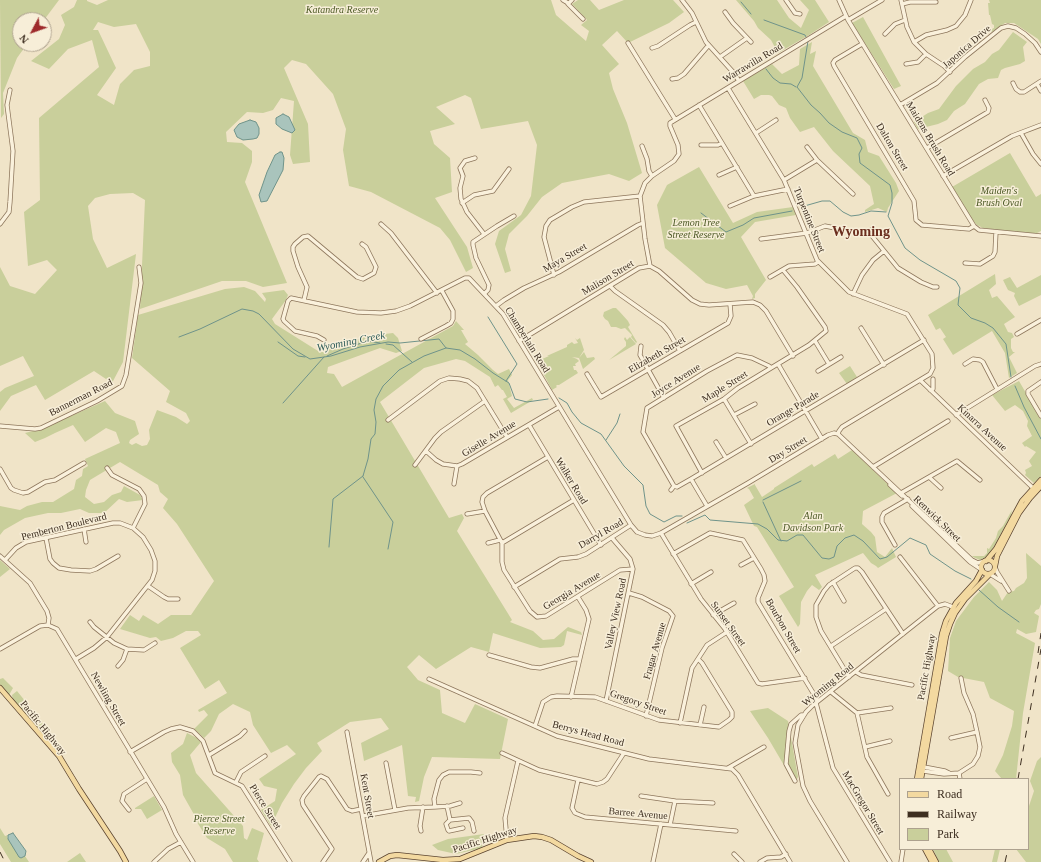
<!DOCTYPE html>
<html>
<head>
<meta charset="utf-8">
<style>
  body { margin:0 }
  #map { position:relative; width:1041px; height:862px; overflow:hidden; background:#f0e4c8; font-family:Georgia,serif }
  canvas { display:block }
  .legend { position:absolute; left:899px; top:778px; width:130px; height:72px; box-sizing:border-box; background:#f7eed8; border:1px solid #ada18e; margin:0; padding:5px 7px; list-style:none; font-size:12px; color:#3d2e20 }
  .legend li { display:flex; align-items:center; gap:8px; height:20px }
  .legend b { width:20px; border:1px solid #ada18e }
  .north { position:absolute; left:12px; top:12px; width:40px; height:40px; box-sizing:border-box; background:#f7eed8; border:1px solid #ada18e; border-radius:50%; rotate:229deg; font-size:11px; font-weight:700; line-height:16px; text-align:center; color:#3d2e20 }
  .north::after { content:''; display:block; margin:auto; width:14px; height:18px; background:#9e2a2b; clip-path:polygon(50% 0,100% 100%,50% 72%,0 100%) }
</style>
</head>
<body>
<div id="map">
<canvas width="1041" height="862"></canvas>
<ul class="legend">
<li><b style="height:5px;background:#f3d9a0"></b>Road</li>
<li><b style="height:5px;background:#3d2e20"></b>Railway</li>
<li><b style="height:11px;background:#c9cf9b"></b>Park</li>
</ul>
<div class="north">N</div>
</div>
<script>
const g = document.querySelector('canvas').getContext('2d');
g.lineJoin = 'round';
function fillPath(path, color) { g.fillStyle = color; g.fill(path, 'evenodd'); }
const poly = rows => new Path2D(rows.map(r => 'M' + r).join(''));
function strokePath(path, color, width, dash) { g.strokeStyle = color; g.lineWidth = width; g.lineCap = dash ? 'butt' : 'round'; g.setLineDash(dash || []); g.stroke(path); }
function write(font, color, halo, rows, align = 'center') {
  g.font = font + ' Georgia,serif'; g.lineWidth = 3; g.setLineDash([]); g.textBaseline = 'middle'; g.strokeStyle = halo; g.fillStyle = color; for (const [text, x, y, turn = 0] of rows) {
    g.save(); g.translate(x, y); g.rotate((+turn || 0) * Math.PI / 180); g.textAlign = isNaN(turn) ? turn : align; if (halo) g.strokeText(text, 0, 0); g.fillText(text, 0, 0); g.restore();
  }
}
const green = poly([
  [0,0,59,0,44,20,20,20,20,44,27,44,17,58,3,93,4,114,1,118],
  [77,0,87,0,87,1,97,5,108,0,551,0,556,15,586,41,589,31,581,25,587,20,572,4,578,0,590,0,599,10,624,0,673,0,684,12,669,23,628,43,617,31,602,45,619,64,609,73,613,89,627,123,642,173,629,181,609,174,562,183,542,197,527,216,509,234,505,249,511,271,505,273,495,244,499,231,521,215,531,196,537,145,528,121,481,129,471,98,465,95,436,107,455,124,430,131,434,144,450,158,452,192,435,198,467,247,473,268,466,272,450,240,440,228,371,192,349,186,343,150,346,129,333,94,306,64,292,60,284,68,308,124,310,162,293,164,290,155,294,101,281,98,273,110,263,113,247,112,226,132,227,142,242,143,252,151,252,162,245,182,287,283,263,287,246,281,222,281,140,309,145,200,133,193,110,194,95,198,88,206,93,239,107,268,136,254,123,362,112,383,94,371,45,400,36,385,11,396,0,411,0,392,5,388,34,376,23,356,0,366,0,267,10,286,35,294,57,270,47,260,28,266,24,212,40,200,39,118,99,67,92,40,68,49,49,69,31,61,59,39,65,25,61,15,74,7],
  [98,22,114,27,136,24,150,52,150,66,134,70,120,84,114,105,97,95,116,68,98,30,93,30],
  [736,0,777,0,789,18,801,28,809,10,800,0,815,0,829,22,809,35,778,53,771,40,758,28,754,21],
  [989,0,1041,0,1041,44,1038,39,1014,23,1005,23,992,32,990,30,994,28,994,25,992,24,990,15,989,15,988,3,990,3],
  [863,17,901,86,894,89,852,23],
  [1013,32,1027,42,1023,47,1025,61,1020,64,1005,68,1001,70,998,78,988,79,979,84,965,104,954,111,947,120,938,124,918,129,914,122,928,113,939,109,956,86,973,69,985,62,992,54,999,50],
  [812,42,810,54,816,51,813,66,853,133,865,140,868,152,879,156,896,183,899,191,888,208,887,212,878,208,865,212,865,210,874,204,870,186,833,151,814,127,800,132,790,118,786,108,779,105,772,96,769,95,761,95,754,99,743,81,772,64,782,74,799,65,800,49],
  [1010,153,1036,197,1041,194,1041,231,1035,234,983,228,977,225,973,221,952,187],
  [699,167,733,223,757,212,793,207,796,215,755,222,741,237,766,280,755,294,755,298,752,299,753,296,747,285,726,289,706,283,665,248,657,205,667,185],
  [995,274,996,284,989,290,992,298,997,296,1015,317,1004,324,1008,332,1012,333,1014,337,1011,339,1011,348,1013,352,1015,352,1009,357,1017,373,1009,378,1005,353,992,331,953,355,943,339,946,337,940,328,936,330,928,315],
  [1041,275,1041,295,1019,306,1014,296,1015,293,1008,290,1003,280,1010,277,1017,288],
  [244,287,255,291,265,302,266,299,262,293,284,290,288,295,286,300,272,319,275,324,318,351,323,352,329,348,368,336,393,333,398,338,402,351,396,353,380,348,328,367,327,373,334,374,342,387,453,326,456,321,464,330,461,330,468,342,465,344,478,355,493,370,498,374,509,369,512,375,508,380,512,396,507,399,514,408,532,398,533,400,511,413,503,399,507,397,503,390,502,390,498,385,495,387,490,377,465,361,456,359,424,368,380,402,449,518,462,514,464,518,457,531,512,620,510,622,533,631,543,640,554,639,568,627,581,632,582,635,567,631,564,645,561,647,540,648,493,633,489,652,471,647,436,669,419,655,407,667,418,680,440,690,442,713,465,723,475,704,508,719,500,759,432,757,424,777,419,801,415,802,416,797,408,796,402,745,364,761,361,743,389,729,381,718,350,722,317,743,322,751,306,768,294,784,282,803,271,826,261,810,275,801,277,789,264,786,259,779,296,754,287,745,271,753,253,725,250,712,233,704,219,714,211,731,204,738,194,729,208,715,204,710,199,712,198,710,227,693,219,680,205,689,180,648,201,635,198,631,186,631,173,638,161,641,156,637,150,638,120,629,130,615,139,621,143,615,158,624,171,615,191,615,214,581,177,524,163,508,168,499,160,492,158,485,120,462,90,480,86,490,85,497,94,504,104,502,112,495,121,492,124,486,140,495,143,500,127,502,119,499,104,513,89,513,80,509,61,513,48,513,25,518,4,530,0,535,0,506,20,510,27,506,42,502,53,502,74,489,76,480,82,476,83,469,88,466,85,459,120,443,116,432,106,428,85,442,73,425,55,433,45,438,35,442,25,433,41,429,105,401,115,413,135,421,139,434,130,440,129,443,132,445,136,443,142,446,147,445,150,439,149,430,157,410,176,417,187,424,190,421,186,413,166,402,170,391,132,358,138,315,225,289],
  [613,308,616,308,619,311,628,321,630,325,628,327,637,342,636,343,631,337,632,335,625,328,621,329,616,327,611,327,608,321,605,319,603,316,604,312],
  [625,337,627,340,630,337,636,344,609,360,626,346,626,342,624,339],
  [575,338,577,340,580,338,584,350,579,358,572,357,577,359,579,361,575,364,576,366,573,366,574,370,576,370,578,373,559,385,557,385,556,386,557,387,552,390,543,373,542,369,544,367,540,360,549,356,547,356,549,355,567,347,567,345,572,342,574,344,578,343],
  [584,352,587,358,594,357,595,359,583,369,579,358],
  [850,366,857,377,847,384,839,373],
  [1019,381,1041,419,1041,476,1034,483,1025,475,1026,473,1025,470,1032,466,1029,461,1036,452,1026,446,1025,447,1022,443,1032,436,1027,426,1028,421,1023,411,1015,405,1005,411,992,395],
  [852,450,897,493,863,511,862,524,871,532,875,537,877,552,885,557,892,548,896,557,878,568,876,566,871,563,863,553,815,575,822,587,819,590,812,585,807,591,801,602,800,624,798,627,779,596,794,587,757,527,754,526,744,505,754,498,749,489,747,488,755,484,755,485,762,497,774,489,774,488,812,464,814,467,835,454,838,459],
  [1012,510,1011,515,991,552,985,558,980,560,973,557,972,556,984,556,987,553,987,548,989,549,996,538,998,531,1003,526],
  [1026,553,1041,566,1041,604,1039,609,1036,610,1034,613,1039,616,1036,632,1026,634,1017,629,1016,633,1035,643,1023,713,1016,779,1002,779,995,771,1003,755,1012,726,1014,711,990,698,984,682,958,677,948,671,950,638,956,621,974,597,989,582,997,590,1002,601,1008,592,1014,591,1016,588,1024,583,1027,578],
  [0,560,10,569,0,577],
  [3,678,13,688,9,695,0,685,0,679],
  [17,691,34,712,57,743,56,745,53,744,13,700,12,695],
  [768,708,788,721,798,777,796,781,792,779,768,738,750,711],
  [187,733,197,738,201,742,190,755,196,773,243,826,244,838,247,840,252,828,264,833,257,859,259,862,233,862,225,849,207,838,195,819,196,818,183,795,180,775,172,762,171,753,183,744],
  [1041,757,1041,862,1026,862,1016,849,1028,849,1028,809,1034,791,1030,781,1037,761],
  [154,796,162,810,147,819,141,809,135,809,135,808],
  [0,828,5,836,8,835,7,837,21,858,25,856,29,862,11,862,0,844],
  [484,834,482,848,456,854,438,850,432,845,448,839],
  [933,849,946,849,953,862,939,862],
  [995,849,1000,849,997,862,992,862],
  [80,853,86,862,67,862]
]);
const water = poly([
  [283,114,289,117,295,130,292,133,282,129,276,124,276,118,283,114],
  [250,120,256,122,259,128,259,134,257,138,253,139,243,140,237,137,234,130,239,124,250,120],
  [280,152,282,152,284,158,283,170,267,201,261,202,259,195,267,172,275,155,280,152],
  [13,833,26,851,25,856,21,858,19,857,8,839,8,835,13,833]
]);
const stream = poly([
  [741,2,751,14],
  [764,20,805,35,807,39],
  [808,41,802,78,797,87,811,105,820,113,829,123,842,132,857,138,862,148,859,154,860,163,890,185,892,193,892,203,888,216,905,248,920,260,956,281,960,288,958,305,971,318,985,323,993,328,1006,344,1011,377],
  [766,69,773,78,780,83,791,84,796,87],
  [801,207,822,201,830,201,843,212,851,216,859,215,871,211,886,212],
  [701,213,726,232,743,225,754,218,792,211],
  [488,317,517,364,506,381],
  [179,337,200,329,242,309,253,311,259,314,293,349,310,359,331,356,360,347,388,342,400,343,439,339,446,348,460,350,475,359,493,373,509,383,515,399,527,402,548,399],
  [278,342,298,356,305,357],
  [386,344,393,345,412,362],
  [327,356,343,349,368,341,380,343],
  [1015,386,1024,407,1041,439],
  [559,398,567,403,572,412,581,423,601,434,624,466,643,485,646,506,650,514,664,522,676,516,682,516],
  [283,403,324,357],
  [606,440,617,423,620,414],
  [363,476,368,459,371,439,375,434,376,422,374,410,376,399,383,386,399,370,424,356,446,348],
  [363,477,393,522,388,549],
  [763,500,801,481],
  [763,502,781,541],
  [687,523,705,515,710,520,758,524,767,529,778,540,787,541,797,535,803,535,822,558,829,559,834,557,837,546,845,538,854,535,863,541,880,559,887,557,910,538,926,545,930,554,955,571,971,579],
  [329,547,333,499,363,476],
  [979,590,998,607,1019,622]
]);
const minor = poly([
  [563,0,568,3],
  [572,0,568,4,583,19],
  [682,0,692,13,706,42,733,72,739,81],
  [786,0,795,13,800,14],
  [839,0,848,20,974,226,979,230,1041,236],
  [901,0,907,27,914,42,926,54,944,66,950,72],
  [902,4,910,2,936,2],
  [725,12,733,23,751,42],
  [848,20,882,0],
  [885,34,895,24,905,20],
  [914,42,926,35,947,30,956,26,965,15,971,0],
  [628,43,675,119],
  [862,44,835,60,833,63,834,66,914,201,916,220,922,225,969,229,974,226],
  [652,48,658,46,690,25,696,22],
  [720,57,747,38],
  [906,64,918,62,926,54],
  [672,79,678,78,684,74,708,46],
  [1013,83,1016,89,1020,92,1024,92,1041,81],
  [1037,84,1041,91],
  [699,105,754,196],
  [900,105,937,83,965,57,1001,28,1008,26,1016,28,1025,34,1035,43,1041,52],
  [756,133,776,120],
  [1021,133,1033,154,1041,164],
  [701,145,718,145,722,143],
  [642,146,647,159,649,171,652,176],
  [807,147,817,160,853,194],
  [927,148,988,112,989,108,985,100],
  [475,158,465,161,460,168,463,176,460,188,461,199,467,212,484,234],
  [719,175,737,167],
  [943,176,1012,136,1041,125],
  [784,180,817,160],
  [462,203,474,195,493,191,509,169],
  [730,206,754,196,788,189],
  [0,224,9,212,10,202,13,151,7,105,10,90],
  [381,224,391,233,437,293],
  [871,230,872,236,898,268,921,282,933,287,937,287],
  [761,239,807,233,825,226,835,228],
  [965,263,980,264,993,256,995,252,996,232],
  [650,266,645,239,640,196,645,183,652,176,674,161,679,154,678,145,670,126,670,123,846,16],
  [554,275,544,237,546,226,550,220,572,207,584,202,640,196],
  [770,277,789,266,815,264,818,262],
  [610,286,615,291,663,325,669,332,680,351],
  [484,294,488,290,489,285,476,258,473,245,473,242,497,226,514,216],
  [853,294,862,275,873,260,884,251],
  [304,300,307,287,298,267,293,251,293,247,295,244,303,237,308,236,357,277,363,279,374,273,376,267,366,247,362,244],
  [496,306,504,300,524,288,559,272,638,225,643,223],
  [861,328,884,365],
  [1017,334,1041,320],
  [421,339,446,326,451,323,453,319,453,311,442,291],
  [324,340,317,336,295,331,284,321,283,319,288,301,291,298,357,312,381,313,396,311,410,306,465,278,469,278,503,314,631,525,637,532,645,535,652,536,661,533,748,483,828,435,834,433,838,434,839,431,842,427,930,374,933,368,932,354,907,314,849,292,817,260,784,180,728,88],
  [519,341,639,268,650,266,659,271,692,300,700,304,709,305,753,302,760,305,766,311,793,356],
  [815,341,829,364],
  [641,346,640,355,664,398],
  [778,364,822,439],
  [965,364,973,359,980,360,983,362,997,389],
  [818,371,841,357],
  [587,374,601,397,728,323,731,316,730,304],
  [920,380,1033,488],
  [1041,382,1028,391,1028,394,1041,416],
  [930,390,933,389,933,379],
  [724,399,751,444],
  [734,415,755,404],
  [956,415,1035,366,1041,364],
  [388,420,440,381,449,378,460,379,468,381,477,388,507,437],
  [529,425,601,545],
  [0,426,35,429,41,428,97,401,122,386,126,375,141,283,139,267],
  [838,434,972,560,978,563,985,561],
  [716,442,726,458],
  [426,451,436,460,443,464,457,466,462,464,559,407],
  [548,457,487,493,483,497,482,502,485,511,502,543,502,562,504,570,530,611,537,617,546,616,620,570,633,569],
  [415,465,435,438,441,432,485,401],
  [873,467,948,421],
  [107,468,112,475,139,489,144,496,145,504,133,528],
  [0,469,11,488,14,490,23,493,28,492,45,482,55,480,84,463],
  [702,473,676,426,724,399,738,388,809,345,826,331,825,327,797,287,783,270],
  [929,477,941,488],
  [691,479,707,506],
  [454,484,457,466],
  [890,485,902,496],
  [674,486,643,432,647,408,707,371,737,355,752,358,769,366,771,368],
  [671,490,674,486,677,487,691,479,924,340],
  [901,493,957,461,980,480],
  [912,506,970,562,982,570],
  [467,514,485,511],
  [84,529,86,542],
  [661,533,701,599,725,629,758,683,762,684,805,678],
  [46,538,50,559,53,563,59,568,71,570,90,571,96,569,118,556],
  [488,543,500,540],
  [502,543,574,500],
  [895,545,882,522,882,517,884,513,908,499],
  [673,554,710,533,743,540,761,569,764,575,765,581,758,598,758,602,818,701],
  [0,556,30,583,47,611,49,618,48,625],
  [900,557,938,606],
  [5,560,16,548,26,542,113,523,120,523,133,528,143,537,151,550,155,561,155,571,152,580,107,637,94,648,76,659],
  [741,565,754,558],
  [995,567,997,572,1009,591],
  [990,574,1001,581],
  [833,582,844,601],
  [691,584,711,572],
  [148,586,164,597,168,599,178,599],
  [514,587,560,559,578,557,586,554,631,525],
  [629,593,642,597,669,611,673,616,662,648,646,716],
  [713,615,734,603],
  [90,622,94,627,114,643,127,649,144,650,155,643],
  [831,646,886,609],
  [0,649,40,626,48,625,57,629,164,807,176,834,193,862],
  [489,655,531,667,540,668,573,659,579,659],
  [118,666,123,660,127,649],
  [856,672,861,675,912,685],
  [849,677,821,631,816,617,816,605,824,591,829,585,855,568,858,568,862,572,903,634],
  [429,679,557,736,649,759,732,769,738,775,790,862],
  [831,692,857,713,867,757,888,794],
  [571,697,589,619,586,610,578,597],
  [606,701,633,569,630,559,612,538],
  [816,703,833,768,890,862],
  [857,713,891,708],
  [680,723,692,668,707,645,727,632],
  [700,725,704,707],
  [535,726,543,702,551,697,557,696,595,697,659,720,719,727,729,720,732,717,732,712,702,663,698,659],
  [347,732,371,862],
  [951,738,977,732],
  [49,743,53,746,57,746,57,753],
  [865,747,890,741],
  [130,752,164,732,171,729,180,727,193,731,203,741,215,773,242,786,290,862],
  [502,753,539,770,597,784,603,782,607,779,624,753],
  [209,755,240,736,245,731],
  [386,763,395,810],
  [728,768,764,747],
  [921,769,924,767,945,771,949,773],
  [923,771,944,774,959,773,973,764,978,756,980,747,977,732,973,714,964,693,961,678],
  [959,773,960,779],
  [578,780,572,808,575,813,585,817,736,831],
  [795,781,786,764,789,731,791,724,801,715,804,715],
  [236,782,241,772,265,756],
  [641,796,675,801,713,803],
  [447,806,450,820,446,824,448,830,449,831,463,828],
  [435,807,434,799,439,780,443,775,449,772,471,772,480,773],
  [129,810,122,801,124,794,147,779],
  [363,816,408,808,435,807,450,806,460,803],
  [450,820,469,818,472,822,474,831],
  [670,825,675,801],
  [421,831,420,826,423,807],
  [507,840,505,818,518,761],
  [734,854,742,862],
  [154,862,168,849,181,842],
  [323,862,332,849,303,805,302,800,304,796,319,777,321,776,327,779,347,809,352,811,361,809],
  [363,862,369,853],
  [653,862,661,824],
  [760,862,767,858,781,857,786,854],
  [847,862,810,801,803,786,795,743,798,725,806,712,812,706,938,606,945,604,953,607],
  [901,862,903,849]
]);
const major = poly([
  '981 567a7 7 0 1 1 14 0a7 7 0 1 1-14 0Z',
  [986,561,996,549,1022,501,1041,480],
  [995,566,997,556,1019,513,1030,498,1041,486],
  [0,688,59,756,79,789,120,851,126,862],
  [917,779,942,634,946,621,956,603,976,581,982,570],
  [921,779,946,636,950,624,955,613,965,599,990,574],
  [925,849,932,862],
  [929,849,936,862],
  [379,862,390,856,397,855,443,860,460,859,507,840,534,836,542,837,551,840,578,856,591,862]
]);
const rail = poly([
  [1038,653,1041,633],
  [1018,779,1041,649],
  [0,852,5,862],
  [1005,862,1008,849]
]);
const parkNames = [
  ["Katandra Reserve",342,10],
  ["Maiden's",999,191],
  ["Brush Oval",999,203],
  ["Lemon Tree",696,223],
  ["Street Reserve",696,235],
  ["Alan",813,516],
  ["Davidson Park",813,528],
  ["Pierce Street",219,819],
  ["Reserve",219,831]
];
const streetNames = [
  ["Japonica Drive",967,47,-41],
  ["Warrawilla Road",753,63,-31],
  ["Maidens Brush Road",930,139,59],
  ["Dalton Street",892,147,59],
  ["Turpentine Street",809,220,68],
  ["Maya Street",565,258,-30],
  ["Malison Street",608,278,-31],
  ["Chamberlain Road",527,340,58],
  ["Elizabeth Street",657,355,-30],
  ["Joyce Avenue",676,381,-32],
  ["Maple Street",725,387,-32],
  ["Bannerman Road",81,398,-27],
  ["Orange Parade",793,409,-31],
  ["Kinarra Avenue",982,428,43],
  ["Giselle Avenue",489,439,-31],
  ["Day Street",788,450,-31],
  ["Walker Road",571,481,59],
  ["Renwick Street",937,519,44],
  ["Pemberton Boulevard",64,527,-14],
  ["Darryl Road",601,534,-30],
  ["Georgia Avenue",572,591,-31],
  ["Valley View Road",616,614,-78],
  ["Sunset Street",728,624,54],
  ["Bourbon Street",783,626,60],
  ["Fragar Avenue",655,651,-74],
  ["Pacific Highway",927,667,-80],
  ["Wyoming Road",828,685,-39],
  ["Newling Street",108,699,60],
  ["Gregory Street",638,703,19],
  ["Pacific Highway",43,728,51],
  ["Berrys Head Road",588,734,15],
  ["Kent Street",367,796,80],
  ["MacGregor Street",863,803,59],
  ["Pierce Street",265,807,58],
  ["Barree Avenue",638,814,5],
  ["Pacific Highway",485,840,-18]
];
const waterNames = [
  ["Wyoming Creek",351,342,-11]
];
const districtNames = [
  ["Wyoming",861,232]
];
fillPath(green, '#c9cf9b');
fillPath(water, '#a9c4bc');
strokePath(water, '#6f938a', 1);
strokePath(stream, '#6f938a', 1);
strokePath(minor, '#8d765c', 5);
strokePath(major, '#5b4430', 6);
strokePath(minor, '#faf1dc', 3.5);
strokePath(major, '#f3d9a0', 4.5);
strokePath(rail, '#3d2e20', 1, [7, 7]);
write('italic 10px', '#4d5a26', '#f7eed8', parkNames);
write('10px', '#3d2e20', '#f7eed8', streetNames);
write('italic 11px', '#2f5d5a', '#f7eed8', waterNames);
write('bold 14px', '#6b2e1e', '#f7eed8', districtNames);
</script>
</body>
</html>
